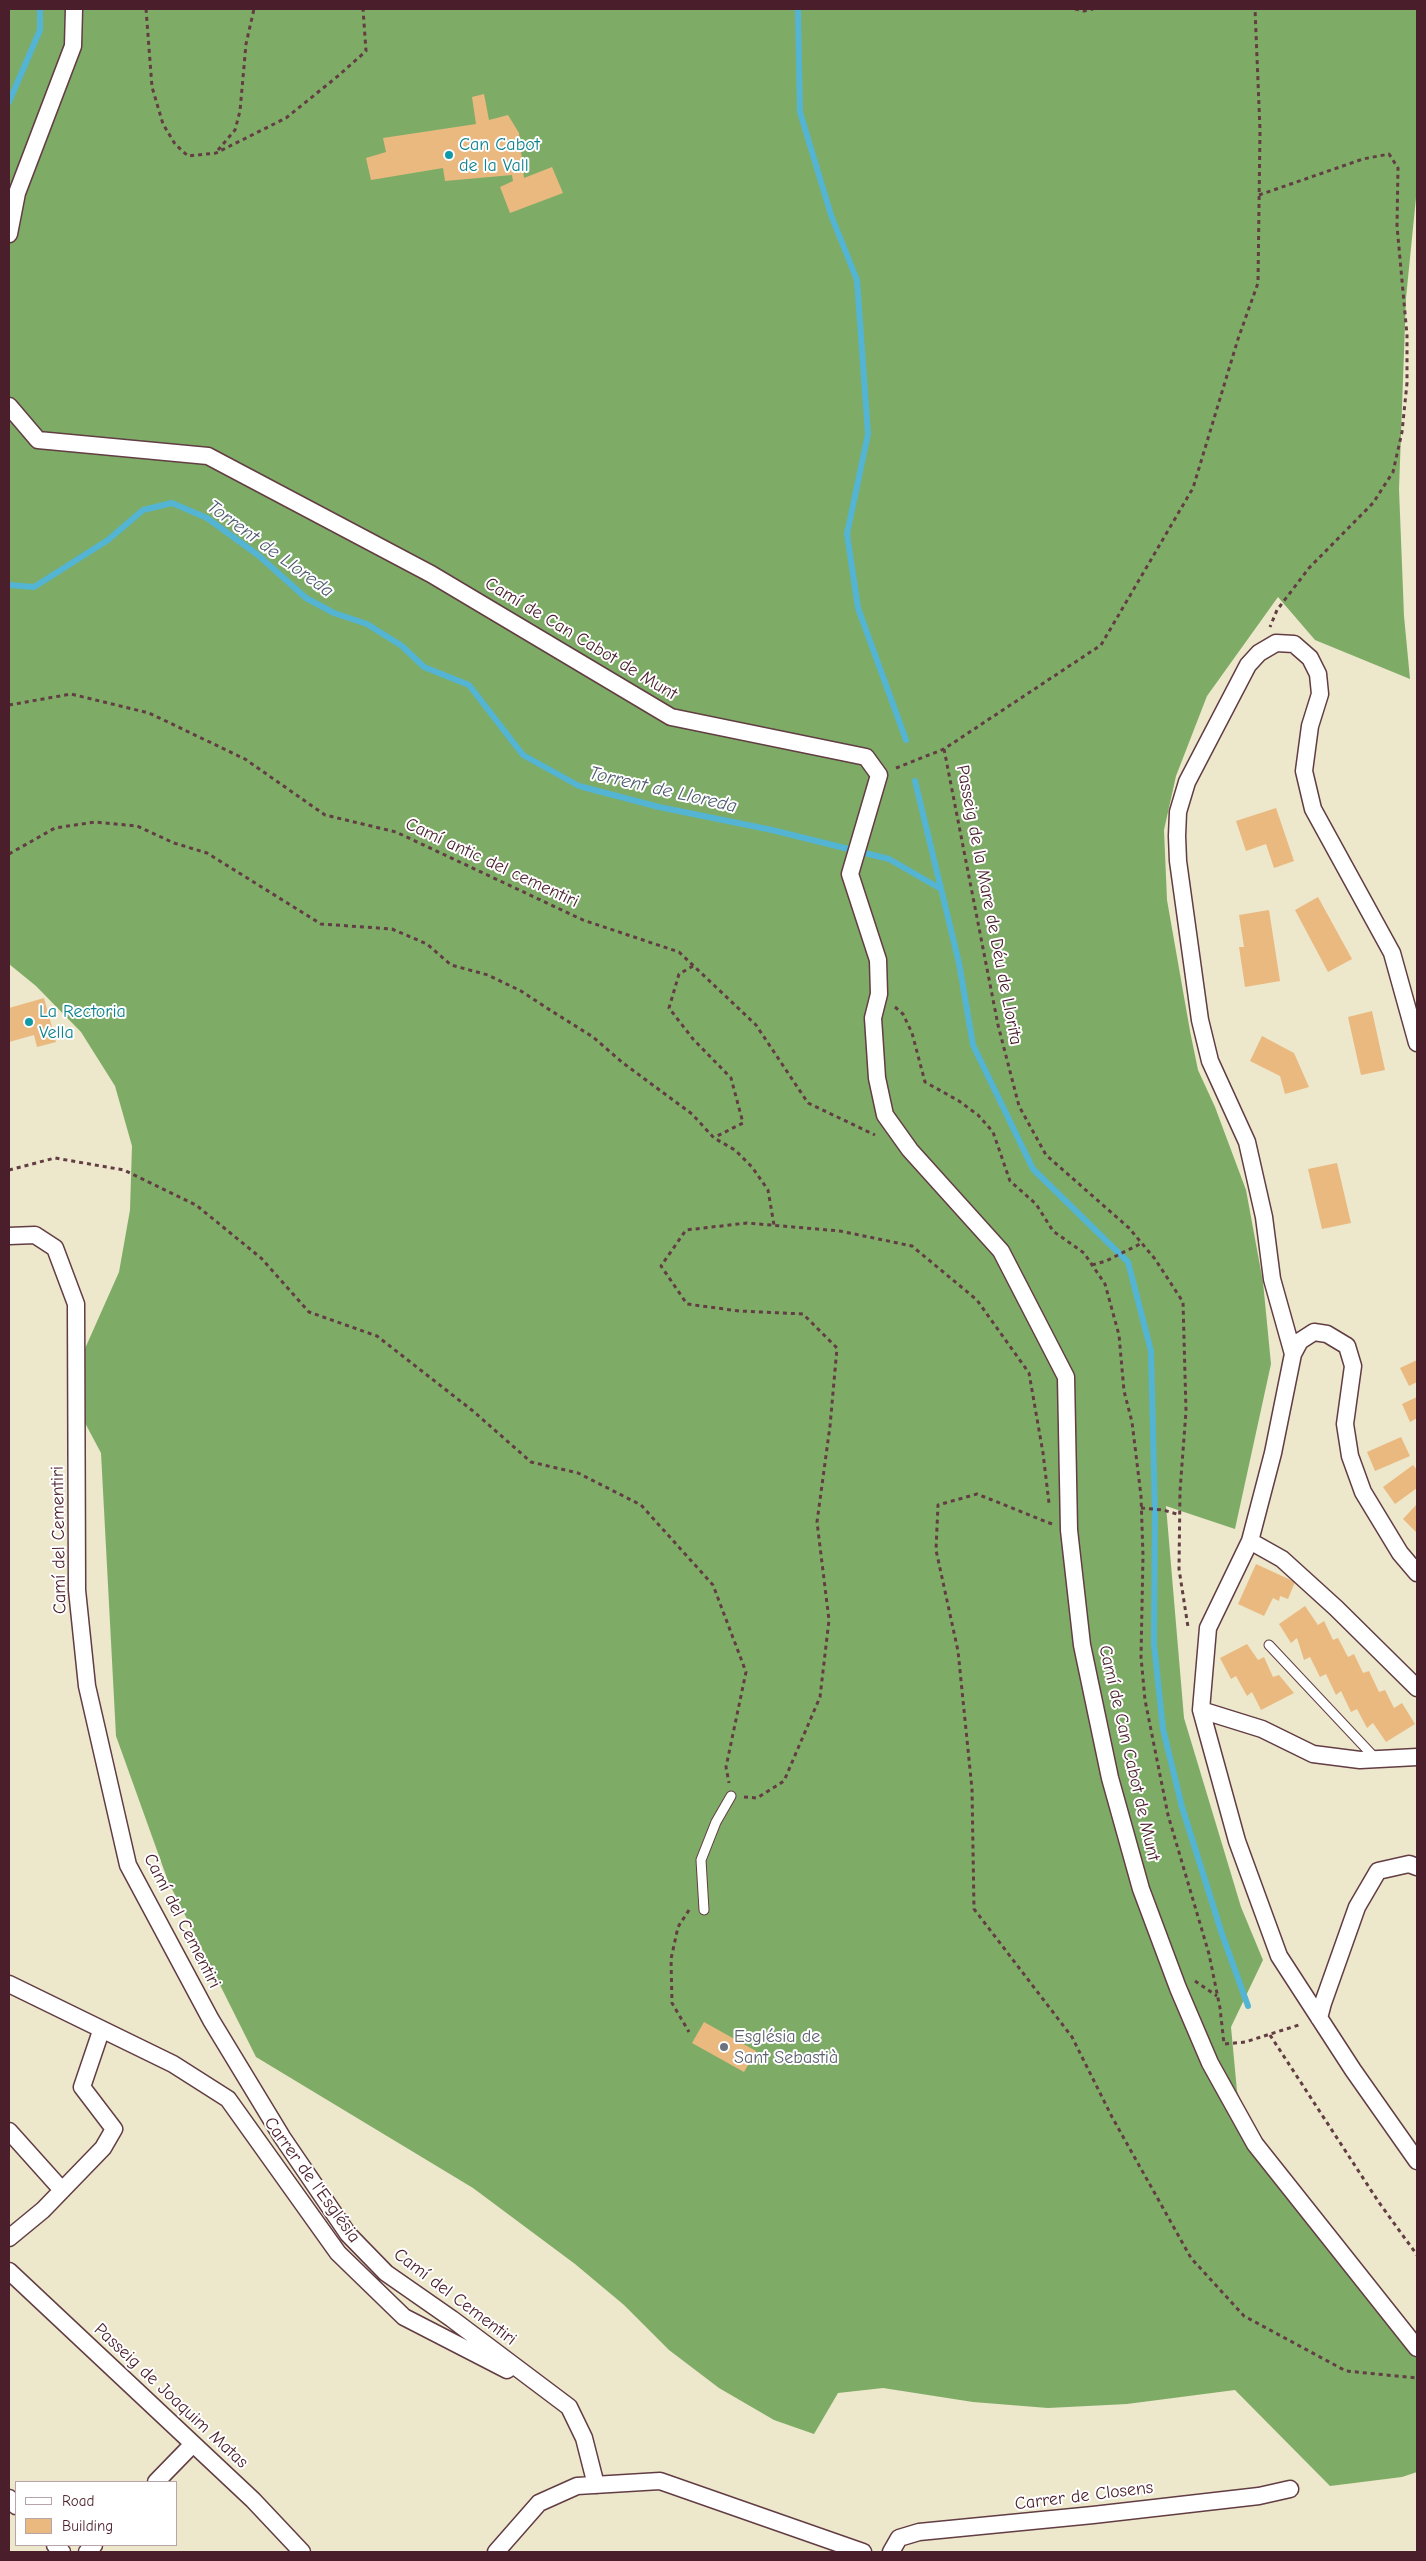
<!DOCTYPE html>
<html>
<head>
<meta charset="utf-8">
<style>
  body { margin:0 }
  #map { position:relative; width:1426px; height:2561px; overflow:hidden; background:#ede7cb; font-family:"Comic Neue",sans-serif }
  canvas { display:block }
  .frame { position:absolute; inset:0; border:10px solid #4a1f2b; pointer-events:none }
  .legend { position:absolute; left:15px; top:2481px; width:162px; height:65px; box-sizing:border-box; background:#fff; border:1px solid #b7a5aa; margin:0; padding:6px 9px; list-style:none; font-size:15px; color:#4a1f2b }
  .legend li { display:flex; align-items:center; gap:10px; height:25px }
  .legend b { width:25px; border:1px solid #b7a5aa }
</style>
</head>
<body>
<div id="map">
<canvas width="1426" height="2561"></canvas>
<div class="frame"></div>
<ul class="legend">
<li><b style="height:6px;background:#fff"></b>Road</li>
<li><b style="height:14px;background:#eab980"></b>Building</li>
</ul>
</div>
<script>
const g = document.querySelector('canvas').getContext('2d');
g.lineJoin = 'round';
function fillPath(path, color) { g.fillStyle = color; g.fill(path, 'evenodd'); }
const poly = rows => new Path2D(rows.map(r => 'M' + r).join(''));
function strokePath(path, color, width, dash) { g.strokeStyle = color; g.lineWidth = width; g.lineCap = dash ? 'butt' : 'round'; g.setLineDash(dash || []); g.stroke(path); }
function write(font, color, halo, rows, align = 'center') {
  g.font = font + ' "Comic Neue",sans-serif'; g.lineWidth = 4; g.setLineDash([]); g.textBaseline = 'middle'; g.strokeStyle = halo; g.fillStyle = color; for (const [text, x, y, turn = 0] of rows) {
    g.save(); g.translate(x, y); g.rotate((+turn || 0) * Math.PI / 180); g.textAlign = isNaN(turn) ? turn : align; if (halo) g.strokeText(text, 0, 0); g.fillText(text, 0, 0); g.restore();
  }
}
const forest = poly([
  [9,9,1417,9,1417,188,1406,298,1399,489,1404,616,1410,679,1315,640,1278,597,1207,696,1176,776,1164,830,1167,900,1190,1031,1198,1070,1215,1107,1246,1190,1263,1282,1271,1364,1235,1529,1166,1506,1184,1718,1241,1907,1263,1960,1231,2027,1237,2091,1258,2151,1417,2352,1417,2472,1402,2477,1330,2486,1235,2390,1127,2404,1048,2408,973,2402,883,2388,838,2393,814,2434,774,2420,719,2388,669,2350,624,2305,575,2264,473,2188,256,2057,168,1881,116,1736,101,1453,67,1389,119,1272,130,1210,132,1146,115,1086,81,1032,36,986,9,964]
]);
const stream = poly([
  [798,9,800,112,831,215,857,280,868,434,847,534,858,608,906,740],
  [9,102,40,30,40,9],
  [9,585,34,587,108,540,143,510,172,503,207,518,258,555,306,598,334,613,367,624,402,646,424,667,469,685,523,755,579,786,659,807,772,830,889,859,941,889],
  [915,781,959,963,973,1045,1033,1169,1128,1262,1151,1351,1155,1514,1154,1644,1163,1729,1182,1807,1222,1934,1248,2006]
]);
const building = poly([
  [484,94,489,120,508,115,519,133,524,178,552,167,563,193,510,213,500,187,513,181,512,175,445,181,443,168,371,180,366,158,386,152,383,138,476,124,472,97],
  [1276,808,1294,861,1274,868,1266,844,1246,851,1236,821],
  [1318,897,1352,959,1328,972,1295,910],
  [1269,910,1280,981,1245,987,1239,947,1244,947,1239,915],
  [44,998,56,1042,37,1047,34,1035,9,1042,9,1008],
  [1372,1011,1385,1070,1361,1075,1348,1017],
  [1262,1036,1294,1053,1309,1087,1285,1094,1280,1076,1250,1061],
  [1337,1163,1351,1223,1322,1229,1308,1169],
  [1417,1360,1417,1382,1409,1386,1400,1368],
  [1417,1397,1417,1418,1410,1422,1402,1404],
  [1401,1437,1410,1456,1375,1471,1367,1452],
  [1413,1465,1417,1470,1417,1488,1395,1504,1383,1487],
  [1417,1504,1417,1533,1403,1519],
  [1256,1564,1295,1582,1288,1599,1280,1596,1279,1601,1273,1598,1264,1616,1238,1604],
  [1305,1606,1318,1625,1324,1621,1333,1640,1338,1638,1348,1657,1354,1654,1363,1673,1369,1671,1379,1692,1385,1690,1394,1708,1402,1703,1415,1724,1386,1742,1373,1723,1367,1728,1357,1709,1351,1712,1341,1691,1336,1695,1326,1674,1320,1677,1310,1657,1304,1660,1297,1638,1291,1643,1279,1624],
  [1247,1644,1258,1660,1264,1657,1273,1677,1279,1675,1294,1693,1261,1710,1252,1692,1247,1696,1236,1676,1231,1679,1220,1658],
  [704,2022,756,2051,744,2072,692,2043]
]);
const path = poly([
  [146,9,152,87,163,124,175,144,188,156,216,153,286,118,338,76,366,51,363,9],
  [1075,9,1084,11,1093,9],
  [218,150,235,130,240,111,246,44,254,9],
  [1259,195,1363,159,1389,154,1398,168,1397,226,1407,335,1407,383,1402,432,1393,472,1373,503,1309,568,1277,610,1270,627],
  [9,705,71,694,149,713,245,759,325,815,396,832,583,920,679,952,756,1025,808,1103,875,1135],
  [944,749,998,1025,1019,1106,1046,1155,1129,1228,1155,1259,1183,1302,1186,1411,1180,1491,1179,1569,1188,1627],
  [896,768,944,749,1101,645,1193,488,1238,339,1258,283,1260,130,1255,9],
  [9,854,55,828,95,822,137,826,174,843,207,853,321,924,392,929,427,944,451,965,488,975,521,991,550,1010,593,1037,623,1063,692,1114,714,1138,735,1150,752,1167,768,1190,774,1225],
  [693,966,679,974,669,1008,693,1039,731,1078,743,1123,715,1137],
  [895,1007,903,1014,912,1033,925,1082,959,1101,978,1115,993,1132,1010,1181,1036,1204,1053,1231,1084,1253,1105,1284,1119,1335,1124,1391,1132,1422,1141,1496,1143,1556,1141,1657,1145,1700,1168,1815,1209,1954,1220,2008,1224,2044,1245,2042,1302,2024],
  [9,1170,55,1158,124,1170,196,1205,261,1258,309,1312,377,1336,473,1411,531,1462,578,1473,641,1505,713,1585,746,1672,726,1767,729,1783],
  [1092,1265,1106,1261,1142,1243],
  [1141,1508,1163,1510,1180,1515],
  [1052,1524,977,1494,938,1505,936,1550,958,1651,972,1789,974,1909,1072,2037,1112,2117,1191,2258,1244,2316,1346,2371,1417,2378],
  [744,1797,757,1798,784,1781,820,1697,829,1620,817,1522,830,1426,837,1348,803,1314,739,1311,687,1304,661,1266,686,1230,747,1223,840,1231,912,1246,977,1300,1029,1373,1043,1453,1049,1503],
  [689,1910,678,1927,671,1959,672,2003,689,2032],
  [1195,1981,1217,1996],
  [1270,2035,1378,2201,1417,2255]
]);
const service = poly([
  [1269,1645,1376,1759],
  [704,1910,701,1860,716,1822,731,1796]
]);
const minor = poly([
  [9,234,17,193,73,46,74,9],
  [9,406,38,440,208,456,431,574,671,717,866,757,879,775,850,874,878,960,879,994,873,1018,877,1078,885,1115,910,1150,1001,1251,1066,1377,1069,1530,1082,1645,1110,1778,1141,1889,1178,1988,1210,2063,1255,2144,1417,2348],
  [9,1236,35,1235,55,1248,76,1304,77,1590,87,1686,128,1865,211,2020,282,2137,348,2234,386,2273,452,2319,569,2407,584,2438,596,2485],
  [1293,1354,1272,1279,1264,1217,1247,1142,1210,1061,1200,1020,1178,861,1177,836,1178,812,1187,782,1248,665,1259,653,1276,643,1294,644,1310,658,1318,674,1320,694,1310,726,1304,771,1313,809,1392,953,1417,1043],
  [1250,1541,1282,1559,1336,1608,1417,1688],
  [1417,1573,1400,1553,1363,1492,1350,1456,1345,1424,1353,1366,1347,1346,1327,1334,1314,1332,1300,1341,1293,1354,1273,1453,1250,1541,1208,1628,1201,1710,1237,1841,1279,1956,1353,2070,1417,2161],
  [1201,1710,1262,1729,1313,1754,1360,1760,1417,1757],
  [9,1984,173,2064,228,2099,338,2253,404,2317,507,2370],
  [1319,2018,1323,2003,1357,1907,1378,1871,1409,1864,1417,1867],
  [9,2131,61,2189],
  [9,2238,43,2210,103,2148,114,2129,82,2087,101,2031],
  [9,2271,253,2500,302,2552],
  [156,2482,193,2444],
  [9,2498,16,2506],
  [55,2545,62,2552],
  [87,2552,94,2545],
  [496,2552,539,2503,577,2486,660,2481,863,2552],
  [891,2552,899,2538,919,2532,1093,2515,1259,2496,1290,2489]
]);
const markers = [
  [449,155,5,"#0f9aa8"],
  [29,1022,5,"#0f9aa8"],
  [724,2047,5,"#6b7280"]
];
const cultureNames = [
  ["Can Cabot",459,145],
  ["de la Vall",459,166],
  ["La Rectoria",39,1012],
  ["Vella",39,1033]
];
const streetNames = [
  ["Camí de Can Cabot de Munt",581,639,31],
  ["Camí antic del cementiri",492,863,25],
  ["Passeig de la Mare de Déu de Llorita",989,905,79],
  ["Camí del Cementiri",59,1540,-91],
  ["Camí de Can Cabot de Munt",1129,1753,77],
  ["Camí del Cementiri",182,1921,63],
  ["Carrer de l'Església",312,2180,54],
  ["Camí del Cementiri",455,2297,37],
  ["Passeig de Joaquim Matas",171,2396,43],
  ["Carrer de Closens",1084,2496,-7]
];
const worshipNames = [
  ["Església de",734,2037],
  ["Sant Sebastià",734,2058]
];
const waterNames = [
  ["Torrent de Lloreda",270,549,36],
  ["Torrent de Lloreda",663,790,13]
];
fillPath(forest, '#7eac66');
strokePath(stream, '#54b4d3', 6);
fillPath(building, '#eab980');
strokePath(service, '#623d43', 11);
strokePath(minor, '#623d43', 19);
strokePath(path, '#623d43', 3, [4, 4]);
strokePath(service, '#fff', 9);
strokePath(minor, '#fff', 16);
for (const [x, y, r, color] of markers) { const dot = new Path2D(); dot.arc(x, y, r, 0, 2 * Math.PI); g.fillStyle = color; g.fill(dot); strokePath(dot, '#fff', 2); }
write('18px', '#0d838f', '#fff', cultureNames, 'left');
write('18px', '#4a1f2b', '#fff', streetNames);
write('18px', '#5b616d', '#fff', worshipNames, 'left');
write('italic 19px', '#4e5b6e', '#fff', waterNames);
</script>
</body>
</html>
